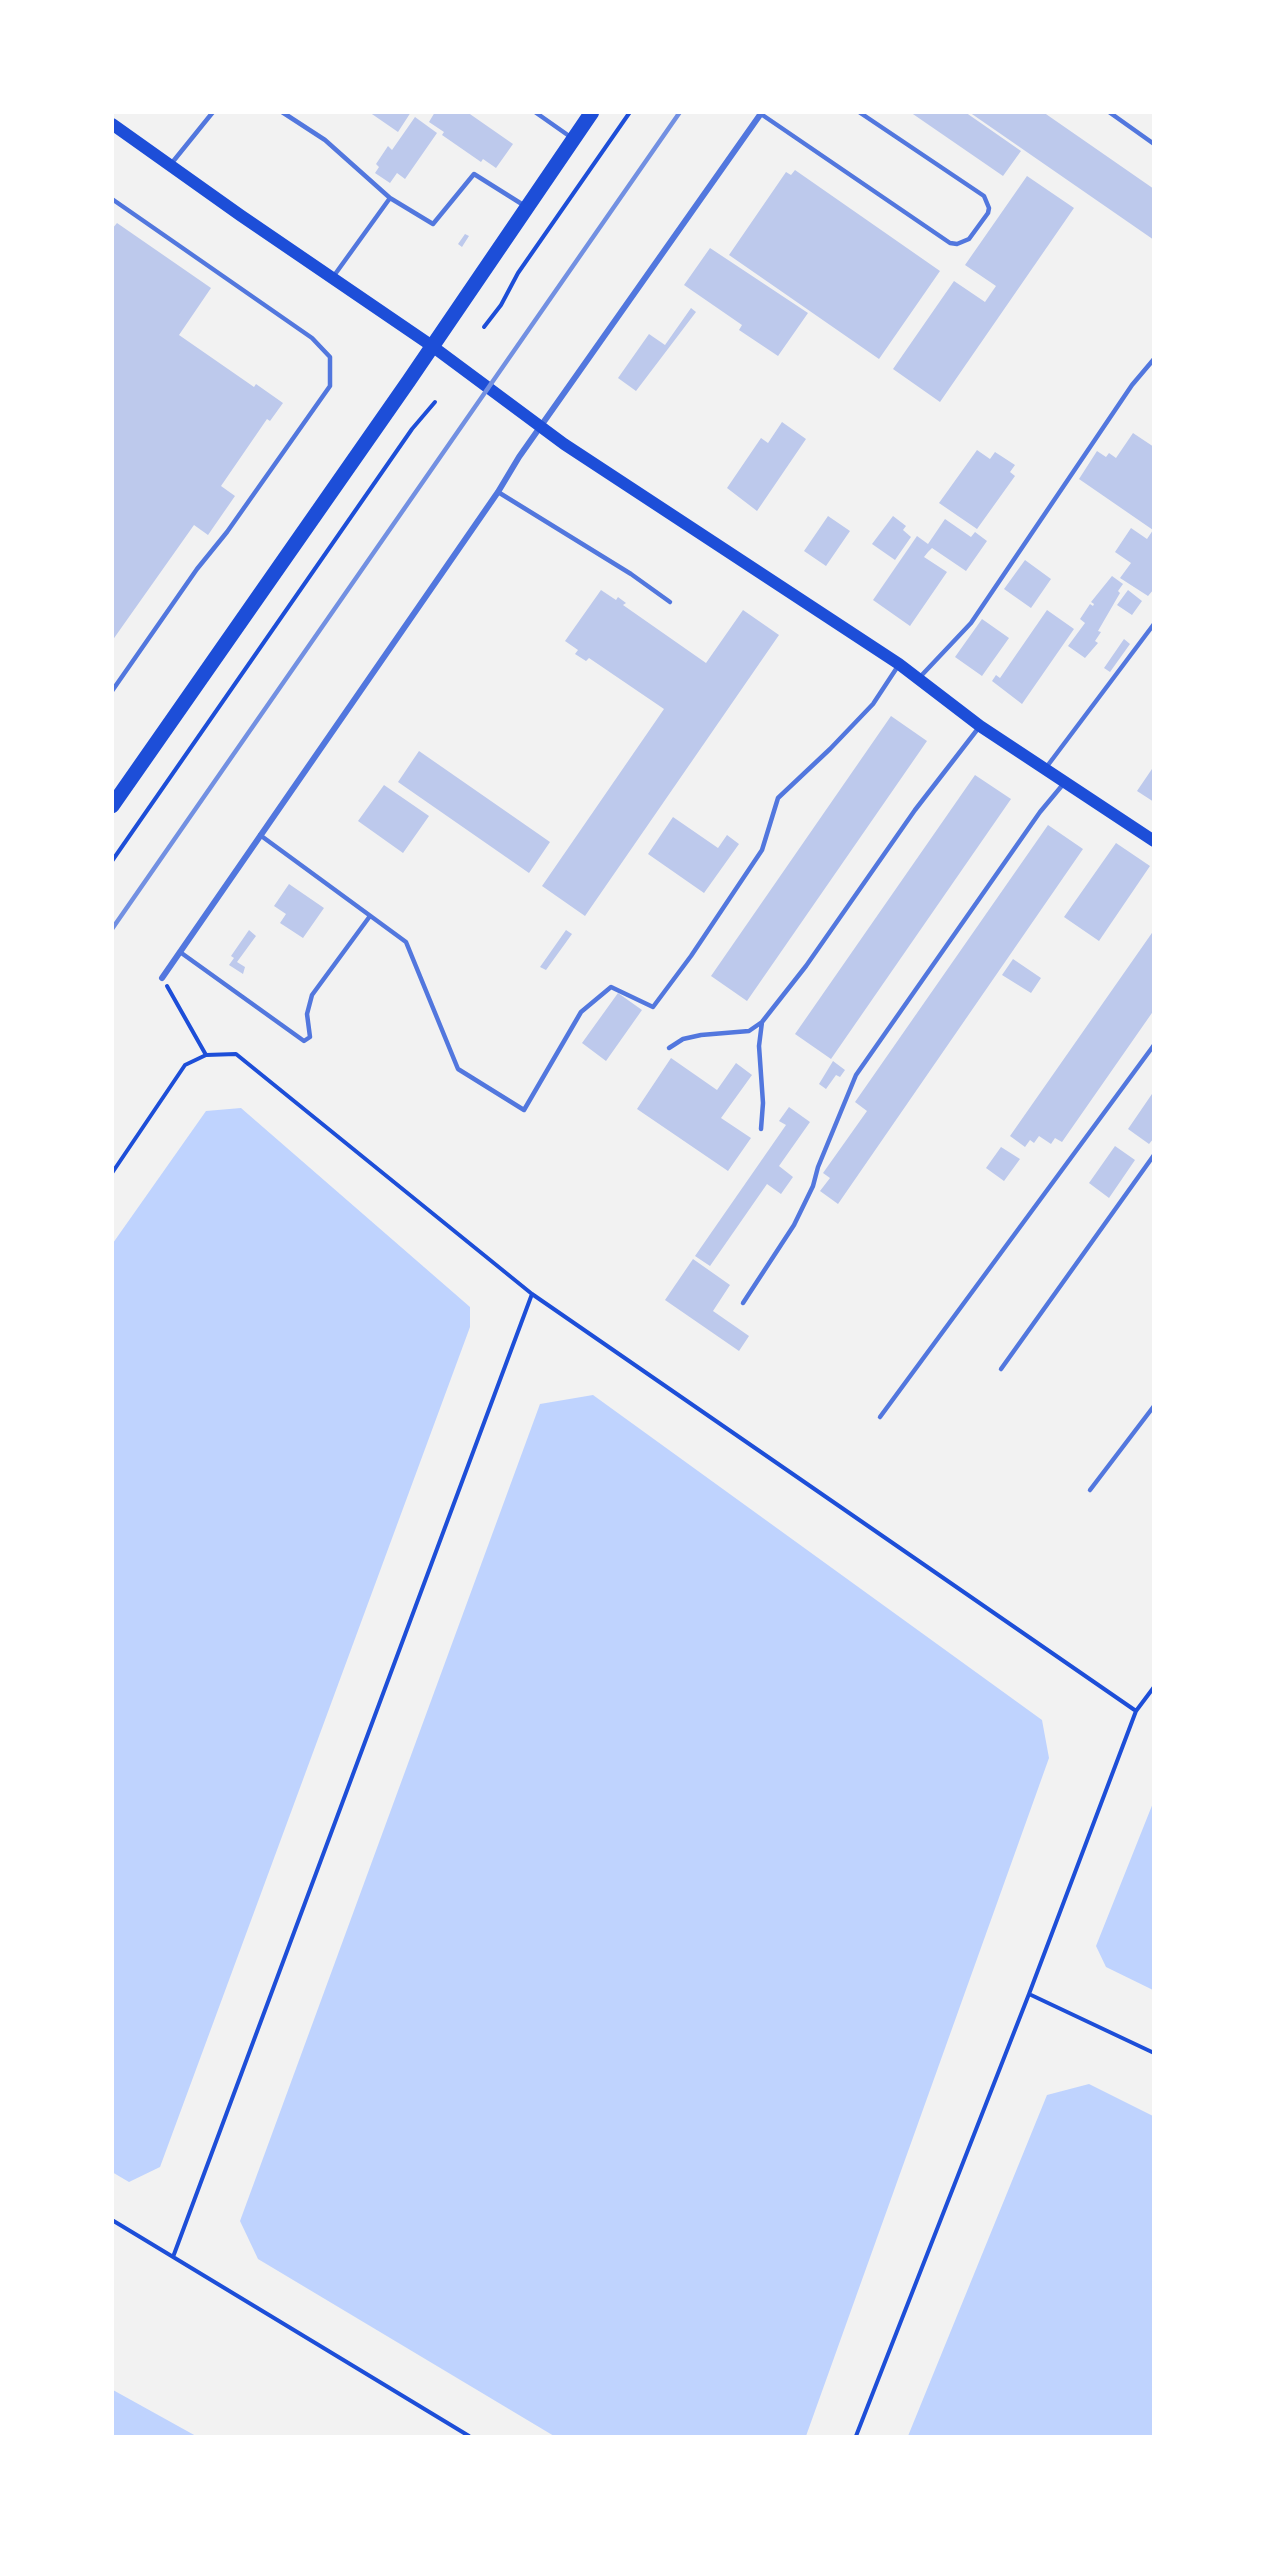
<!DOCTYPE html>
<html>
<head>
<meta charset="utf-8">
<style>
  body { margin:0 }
  #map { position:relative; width:1266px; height:2549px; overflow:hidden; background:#f2f2f2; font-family:Roboto,sans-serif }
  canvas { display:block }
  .frame { position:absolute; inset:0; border:114px solid #fff; pointer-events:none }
</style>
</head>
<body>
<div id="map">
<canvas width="1266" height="2549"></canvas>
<div class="frame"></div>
</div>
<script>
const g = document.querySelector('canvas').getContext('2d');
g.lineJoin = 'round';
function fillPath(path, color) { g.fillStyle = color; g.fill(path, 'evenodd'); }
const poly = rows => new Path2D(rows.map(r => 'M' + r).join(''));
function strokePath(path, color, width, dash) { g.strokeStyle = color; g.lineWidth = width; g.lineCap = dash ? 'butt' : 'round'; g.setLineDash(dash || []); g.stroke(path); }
const water = poly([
  [241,1108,470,1307,470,1327,160,2167,129,2182,112,2172,113,1243,206,1111],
  [593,1395,1042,1720,1049,1758,806,2436,554,2436,258,2259,240,2221,540,1404],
  [1153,1803,1154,1990,1153,1990,1106,1967,1096,1946],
  [1089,2084,1153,2116,1153,2436,908,2436,1047,2095],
  [112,2390,113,2390,196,2436,113,2436]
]);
const building = poly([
  [369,112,411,112,398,132],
  [435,112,467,112,513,144,496,168,483,159,481,162,442,135,444,132,429,122],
  [910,112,965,112,1021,151,1003,176],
  [969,112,1043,112,1154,189,1154,240],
  [415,117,437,133,405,179,397,173,390,183,375,173,379,167,376,164,388,146,392,150],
  [795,170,940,271,879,359,729,255,786,172,791,175],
  [1027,176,1074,208,940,402,893,369,954,281,985,302,996,286,965,265],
  [117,223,211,288,179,335,254,387,256,384,283,403,270,421,267,419,221,486,235,496,208,535,194,525,112,641,112,229],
  [465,234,469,236,462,247,458,244],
  [710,248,808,313,778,356,739,330,742,325,684,285],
  [691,308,696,312,636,391,618,378,649,334,665,345],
  [782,422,806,439,757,511,727,488,761,438,768,443],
  [1133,433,1154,447,1154,589,1148,596,1120,578,1131,563,1115,552,1131,528,1147,539,1153,530,1079,479,1097,451,1106,457,1109,453,1116,458],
  [977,450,990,459,995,452,1015,465,1010,472,1015,476,977,529,939,503],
  [828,516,850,531,826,566,804,551],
  [893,516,906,526,903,530,911,537,895,560,872,544],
  [945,519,971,537,975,532,987,541,966,571,932,548,928,552,924,557,947,572,910,626,873,600,917,536,928,544],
  [1025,560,1051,579,1031,608,1004,589],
  [1112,576,1123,584,1118,591,1120,593,1098,631,1101,632,1095,641,1098,643,1085,658,1068,646,1085,623,1080,619,1090,604,1093,606,1094,604,1091,602],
  [601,590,616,600,618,597,626,603,623,605,706,663,743,610,779,635,585,916,542,886,664,709,589,658,586,661,575,654,578,650,565,641],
  [1128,590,1142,601,1132,615,1117,605],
  [1047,610,1074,629,1022,704,992,681,996,675,1000,678],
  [982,619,1009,638,982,676,955,657],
  [1124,639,1130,644,1110,672,1104,668],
  [891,716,927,741,747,1001,711,976],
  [419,751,550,842,529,873,398,782],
  [1154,766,1154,802,1137,791],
  [975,775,1011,799,831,1059,795,1034],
  [384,785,429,816,403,853,358,821],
  [673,817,718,848,727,835,739,844,704,893,648,854],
  [1048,825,1083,849,838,1204,820,1191,830,1178,823,1173,867,1111,855,1102],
  [1116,843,1150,866,1099,941,1064,917],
  [289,884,324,908,303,938,280,923,286,914,274,906],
  [249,930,256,936,237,962,245,967,243,974,229,965,234,958,231,956],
  [566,930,572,934,546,970,540,967],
  [1154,930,1154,1010,1062,1142,1055,1138,1051,1144,1039,1136,1034,1143,1030,1140,1025,1147,1010,1136],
  [1013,959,1041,978,1031,993,1002,975],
  [618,993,642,1010,606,1061,582,1043],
  [671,1058,717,1090,736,1063,752,1075,721,1118,751,1138,728,1171,637,1109],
  [833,1061,845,1070,840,1077,836,1075,826,1089,819,1084],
  [1154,1091,1154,1138,1149,1144,1128,1129],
  [789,1107,810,1122,779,1166,793,1177,781,1194,767,1184,710,1266,695,1256,786,1125,779,1121],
  [1115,1146,1135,1160,1109,1198,1089,1183],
  [1001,1147,1020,1159,1004,1181,986,1168],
  [693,1259,730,1285,713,1311,749,1336,739,1351,665,1300]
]);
const path = poly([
  [484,327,501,305,518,273,630,112],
  [112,861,412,429,435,402],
  [167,986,206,1055],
  [112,1173,185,1065,206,1055,236,1054,532,1294,1136,1711],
  [1029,1994,1154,2053],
  [112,2220,469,2436],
  [173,2257,532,1294],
  [856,2436,1029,1994,1136,1711,1154,1687]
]);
const service = poly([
  [282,112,325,140,390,198,333,277],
  [535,112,572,138],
  [1109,112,1154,144],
  [761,114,950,243,957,244,969,239,988,213,989,208,984,196,859,112],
  [171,164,213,112],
  [390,198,433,224,474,174,525,206],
  [112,199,312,338,330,357,330,386,227,532,197,569,112,691],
  [498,492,631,574,670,602],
  [920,677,971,623,1132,385,1154,359],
  [1045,769,1154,624],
  [260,835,406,942,458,1069,524,1110,581,1012,611,987,653,1007,691,956,762,850,778,798,830,749,873,704,898,666],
  [180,952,304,1041,310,1037,307,1014,312,995,370,916],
  [669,1048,683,1039,701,1035,749,1031,762,1022,806,966,915,810,980,726],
  [761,1129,763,1103,759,1046,762,1022],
  [743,1303,794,1225,813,1186,818,1167,856,1075,1040,812,1065,782],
  [1001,1369,1154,1155],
  [880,1417,1154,1045],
  [1090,1490,1154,1406]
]);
const minor = poly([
  [162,978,498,492,519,457,762,112]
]);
const secondary = poly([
  [112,124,240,215,432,346,564,444,899,664,980,726,1154,841]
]);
const primary = poly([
  [112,806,408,382,592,112]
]);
const rail = poly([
  [112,929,680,112]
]);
fillPath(water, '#bfd3fe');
fillPath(building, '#bdc9ec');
strokePath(path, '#1d4ed8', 4);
strokePath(service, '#5277de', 4.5);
strokePath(minor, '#5277de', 6);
strokePath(secondary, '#1d4ed8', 12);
strokePath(primary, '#1d4ed8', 15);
strokePath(rail, '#7290e2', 4.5);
</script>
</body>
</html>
